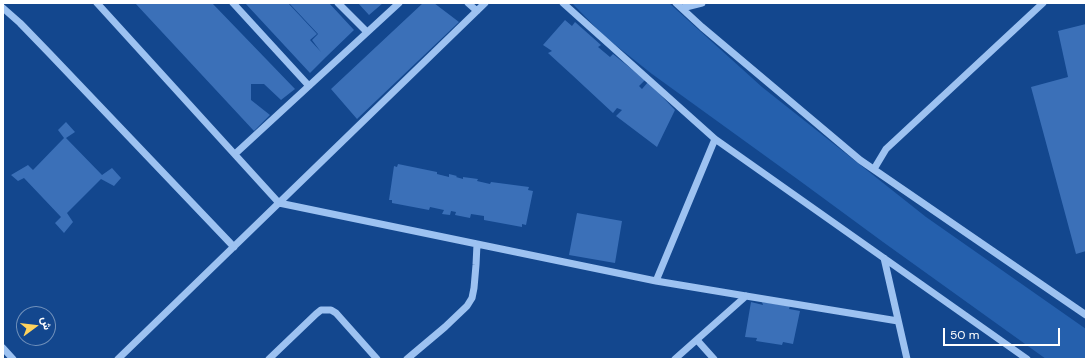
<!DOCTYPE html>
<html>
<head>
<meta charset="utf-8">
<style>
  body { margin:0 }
  #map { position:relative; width:1089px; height:362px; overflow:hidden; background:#13478e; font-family:"DM Sans",Vazirmatn,sans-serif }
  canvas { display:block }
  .frame { position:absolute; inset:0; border:4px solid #fff; pointer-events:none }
  .north { position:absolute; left:16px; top:306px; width:40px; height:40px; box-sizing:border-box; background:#13478e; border:1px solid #7191bb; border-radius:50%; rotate:75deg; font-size:11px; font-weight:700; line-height:16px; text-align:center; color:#fff }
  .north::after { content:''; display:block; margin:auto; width:14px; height:18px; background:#ffd35d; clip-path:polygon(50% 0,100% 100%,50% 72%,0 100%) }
  .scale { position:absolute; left:943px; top:328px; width:117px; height:18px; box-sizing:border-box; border:2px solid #fff; border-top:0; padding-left:5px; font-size:12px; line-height:14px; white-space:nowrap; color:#fff; -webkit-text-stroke:3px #13478e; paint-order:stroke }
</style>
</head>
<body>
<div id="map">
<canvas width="1089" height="362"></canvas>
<div class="frame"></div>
<div class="north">ش</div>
<div class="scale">50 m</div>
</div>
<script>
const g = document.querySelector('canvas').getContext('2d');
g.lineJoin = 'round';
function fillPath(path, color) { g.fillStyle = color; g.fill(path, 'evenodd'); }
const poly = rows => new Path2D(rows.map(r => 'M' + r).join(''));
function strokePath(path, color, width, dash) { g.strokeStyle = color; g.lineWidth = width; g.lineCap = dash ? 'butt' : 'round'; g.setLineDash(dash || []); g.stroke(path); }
const green = poly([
  [572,3,669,3,762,87,926,217,1086,329,1086,359,1046,359,883,242,800,181,652,74,604,36]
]);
const building = poly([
  [135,3,212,3,295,89,281,100,264,84,251,84,251,100,270,115,254,131],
  [245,3,288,3,317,34,310,40,321,52,312,40,318,34,289,3,329,3,354,30,326,57,310,73],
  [358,3,383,3,369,15],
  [423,3,434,3,459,22,357,119,331,89],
  [565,20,572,26,575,22,601,45,598,47,610,57,613,54,645,80,639,86,642,89,648,82,675,110,657,147,616,116,622,110,617,108,613,113,571,74,548,53,552,51,543,45],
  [1086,24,1086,251,1076,254,1031,87,1068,77,1058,31],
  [66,122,75,132,66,138,102,175,112,168,121,178,114,186,101,179,67,213,73,222,64,233,55,223,61,217,24,178,18,181,11,175,28,165,33,170,64,138,58,130],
  [398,164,437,172,437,174,449,177,449,174,457,176,456,177,463,179,463,177,478,179,477,181,490,184,491,182,529,187,528,190,533,191,526,225,522,224,522,227,484,220,484,216,471,214,470,218,455,215,456,212,451,211,450,215,442,214,444,210,430,207,429,210,392,203,392,200,389,200,394,166,397,167],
  [577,213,622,221,615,263,569,255],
  [751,302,763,305,762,302,790,306,789,309,800,311,793,344,783,342,782,345,756,341,757,338,745,337]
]);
const minor = poly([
  [97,3,279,203,656,281,746,296,898,321],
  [233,3,309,86],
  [338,3,367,32],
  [468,3,477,11],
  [563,3,715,139,1027,359],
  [676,3,702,27,860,160,1086,315],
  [3,8,20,23,50,54,234,247],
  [682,8,702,3],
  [235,154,399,3],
  [874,169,886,149,1043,3],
  [884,258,907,359],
  [656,281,715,139],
  [697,340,714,359],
  [3,348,13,359],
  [118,359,485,3],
  [269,359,316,314,321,310,331,310,336,313,377,359],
  [407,359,445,327,467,306,472,298,474,288,476,265,477,244],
  [675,359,746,296]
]);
fillPath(green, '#2560ad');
fillPath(building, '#3b70b8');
strokePath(minor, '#9dc2f1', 7);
</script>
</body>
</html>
